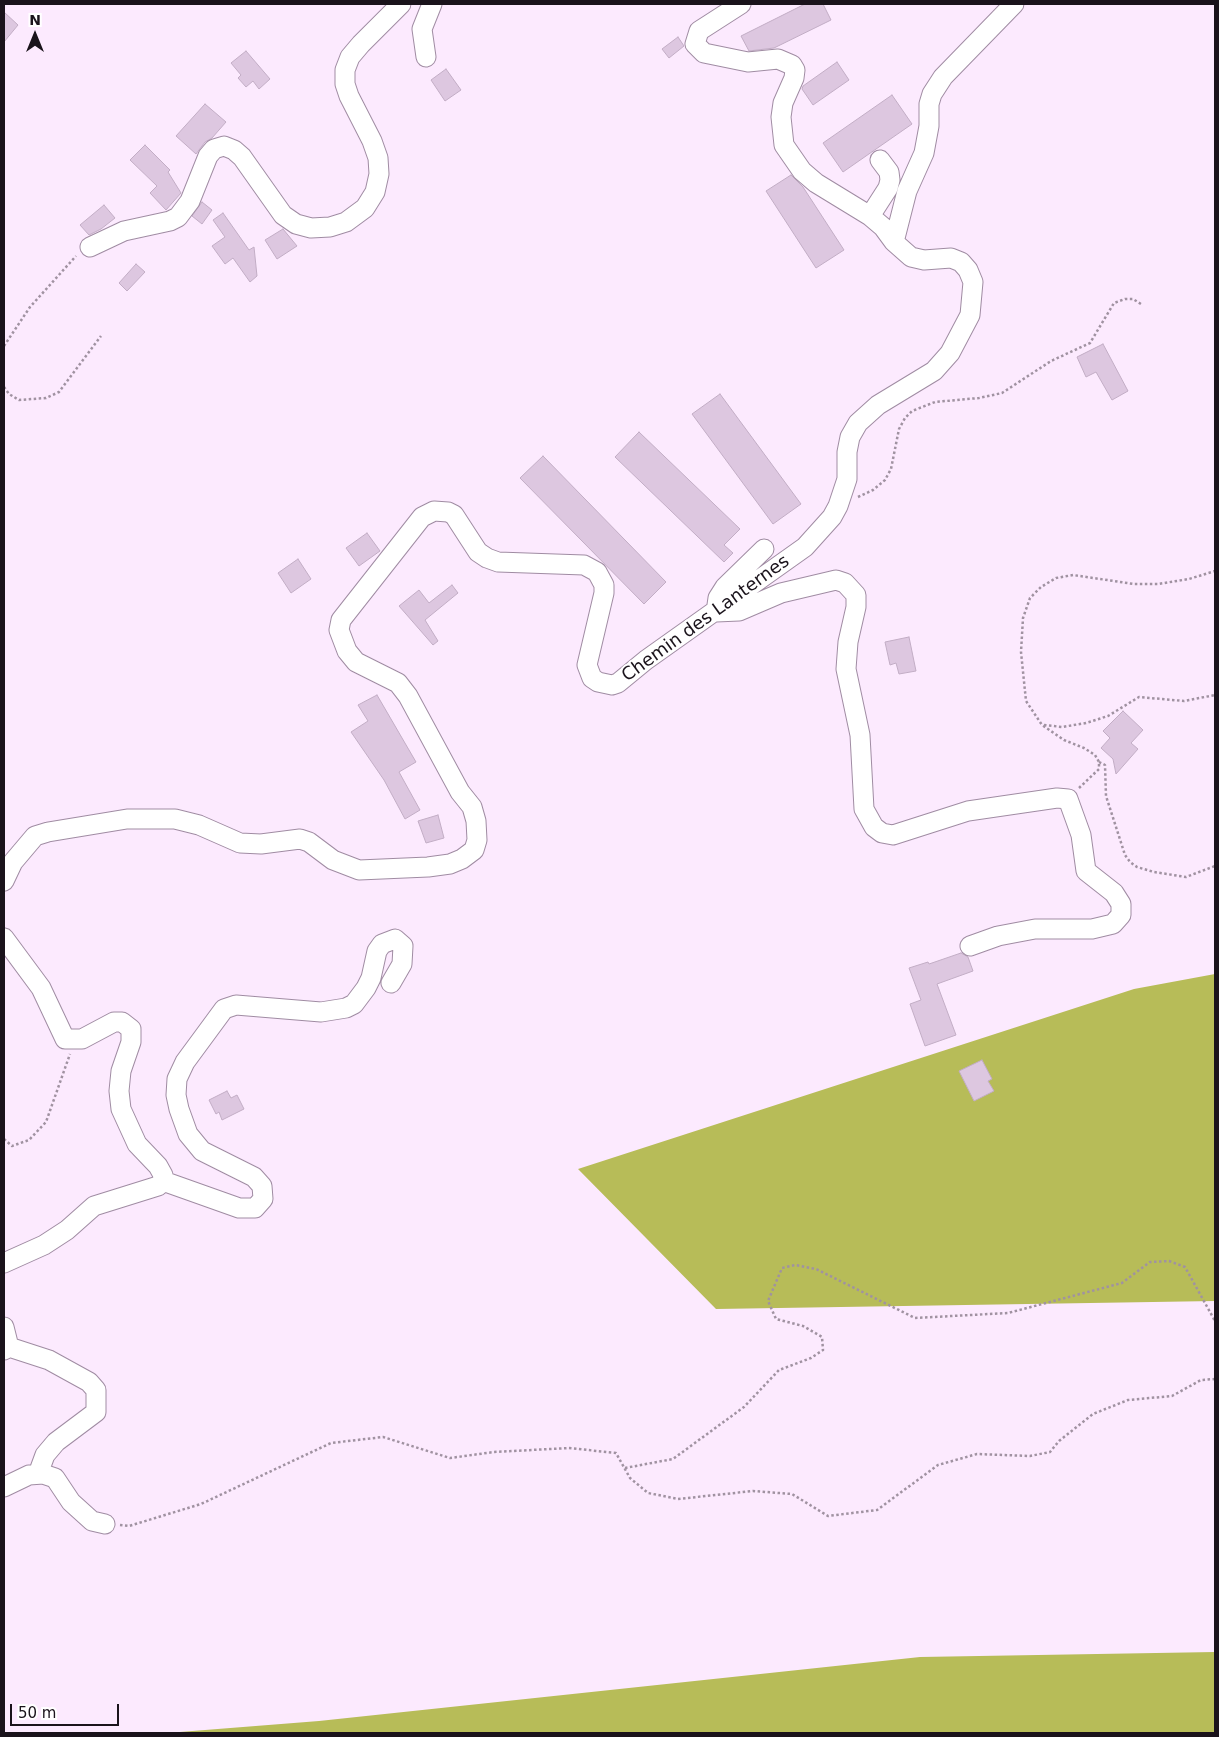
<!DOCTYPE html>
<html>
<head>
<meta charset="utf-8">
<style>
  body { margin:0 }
  #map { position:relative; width:1219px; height:1737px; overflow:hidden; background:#fceafe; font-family:"DejaVu Sans",sans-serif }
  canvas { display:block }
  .frame { position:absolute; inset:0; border:5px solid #1a131b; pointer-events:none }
  .north { position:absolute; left:10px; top:10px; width:50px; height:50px; -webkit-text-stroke:4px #fff; paint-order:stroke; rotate:0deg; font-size:14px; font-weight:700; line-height:20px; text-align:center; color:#1a131b }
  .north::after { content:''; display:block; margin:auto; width:18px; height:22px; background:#1a131b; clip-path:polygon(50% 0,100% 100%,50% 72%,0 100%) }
  .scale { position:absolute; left:10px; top:1704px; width:109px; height:22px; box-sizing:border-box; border:2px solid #1a131b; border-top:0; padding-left:6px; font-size:15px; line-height:18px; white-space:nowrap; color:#1a131b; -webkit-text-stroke:4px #fff; paint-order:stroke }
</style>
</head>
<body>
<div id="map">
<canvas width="1219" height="1737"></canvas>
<div class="frame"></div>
<div class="north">N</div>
<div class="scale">50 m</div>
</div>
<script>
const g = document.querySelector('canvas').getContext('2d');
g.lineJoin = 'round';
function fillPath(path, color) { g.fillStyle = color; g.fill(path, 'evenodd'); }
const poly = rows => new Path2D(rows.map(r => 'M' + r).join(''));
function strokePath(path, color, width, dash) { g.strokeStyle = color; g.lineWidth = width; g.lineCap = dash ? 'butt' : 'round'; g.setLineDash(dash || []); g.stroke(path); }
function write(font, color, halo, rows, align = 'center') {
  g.font = font + ' "DejaVu Sans",sans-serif'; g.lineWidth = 4; g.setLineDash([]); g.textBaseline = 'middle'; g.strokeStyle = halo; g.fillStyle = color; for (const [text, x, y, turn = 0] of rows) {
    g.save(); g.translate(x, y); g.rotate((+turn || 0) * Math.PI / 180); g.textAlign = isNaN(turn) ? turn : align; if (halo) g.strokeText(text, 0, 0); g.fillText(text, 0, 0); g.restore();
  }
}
const forest = poly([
  [1215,974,1215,1301,716,1309,578,1169,1134,989],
  [1215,1652,1215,1733,167,1733,319,1721,920,1657]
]);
const building = poly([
  [805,4,823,4,831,20,774,48,749,51,741,36,805,4],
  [4,12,18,25,4,42,4,12],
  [678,37,684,46,669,58,662,49,678,37],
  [246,51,270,79,259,89,253,81,246,87,238,78,241,75,231,63,246,51],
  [837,62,849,80,813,105,802,89,803,86,837,62],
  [446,69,461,90,445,101,431,80,446,69],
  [892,95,912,124,843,172,823,143,892,95],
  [205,104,226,122,212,138,205,142,196,154,176,136,205,104],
  [145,145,170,170,168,172,181,193,166,210,150,193,157,186,130,160,145,145],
  [791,175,803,187,844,250,816,268,766,191,791,175],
  [202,202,212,210,202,224,192,216,202,202],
  [104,205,115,218,101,229,89,235,80,225,104,205],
  [223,213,249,250,254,247,257,276,250,282,233,258,225,264,212,246,225,237,213,220,223,213],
  [283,229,297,246,277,259,265,240,283,229],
  [136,264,145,272,127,291,119,283,136,264],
  [1103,344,1128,391,1112,400,1096,372,1086,377,1077,357,1103,344],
  [720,394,801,504,773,524,692,414,720,394],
  [639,432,740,529,724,545,733,553,724,562,615,457,639,432],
  [543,456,666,582,644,604,520,478,543,456],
  [367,533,380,551,359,566,346,548,367,533],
  [298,559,311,579,291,593,278,573,298,559],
  [452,585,458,593,425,620,438,641,433,645,399,606,419,590,429,603,452,585],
  [909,637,916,671,899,674,896,663,890,665,885,642,909,637],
  [377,695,416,762,399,772,420,810,405,819,384,780,351,732,368,721,358,705,377,695],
  [1123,711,1143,730,1131,743,1138,749,1116,774,1113,759,1101,748,1110,738,1103,731,1123,711],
  [438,815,444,838,426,843,418,821,438,815],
  [961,953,968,957,973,971,937,984,956,1035,925,1046,910,1004,921,1000,909,968,928,962,929,964,961,953],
  [982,1060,992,1079,988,1081,994,1091,974,1101,959,1071,982,1060],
  [227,1091,231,1098,237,1095,244,1109,222,1120,219,1112,216,1114,209,1100,227,1091]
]);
const path = poly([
  [4,346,30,307,76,256],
  [4,387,9,394,19,400,46,398,59,392,101,336],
  [858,497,873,490,885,480,891,469,899,429,905,418,912,411,935,402,979,398,1002,393,1051,361,1090,343,1114,303,1125,299,1133,299,1141,304],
  [1044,725,1062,727,1086,723,1108,716,1139,697,1184,701,1215,695],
  [1099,762,1105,765,1106,796,1125,855,1130,862,1137,867,1154,872,1186,877,1215,866],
  [1079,788,1099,769,1099,762,1095,755,1084,748,1064,740,1042,725,1026,701,1021,652,1023,618,1030,598,1041,587,1056,578,1073,575,1134,584,1158,584,1189,579,1215,571],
  [4,1139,12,1146,29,1140,46,1122,70,1054],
  [625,1468,673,1459,744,1407,779,1370,811,1358,823,1350,822,1337,803,1326,776,1319,768,1301,782,1268,795,1265,816,1269,915,1318,1008,1313,1122,1283,1150,1262,1169,1261,1185,1267,1215,1321],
  [120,1525,129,1526,201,1504,331,1443,383,1437,450,1458,494,1452,569,1448,616,1453,630,1478,648,1493,678,1499,753,1491,792,1494,828,1516,877,1510,938,1465,977,1454,1030,1456,1050,1452,1059,1441,1093,1414,1128,1400,1172,1396,1201,1380,1215,1379]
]);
const minor = poly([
  [741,4,699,31,695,44,704,53,748,62,778,59,792,65,795,70,794,78,783,103,781,117,784,145,802,171,816,183,870,216,883,227,894,242],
  [426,57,422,29,432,4],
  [870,216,888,188,890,180,889,172,880,160],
  [90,247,124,231,170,221,178,217,190,201,208,156,214,149,224,146,234,150,242,157,283,215,296,224,311,228,330,227,346,222,365,208,375,192,379,174,378,158,372,141,349,96,345,84,345,70,350,57,361,44,401,4],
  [764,549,725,587,718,598,716,612,739,611,781,593,836,580,845,583,856,595,856,607,848,642,846,669,860,735,864,809,874,827,882,833,893,835,968,811,1057,798,1068,799,1081,835,1086,871,1114,893,1121,904,1121,915,1113,924,1092,929,1035,929,998,936,970,946],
  [4,881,13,862,35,836,48,832,127,819,175,819,199,825,240,843,261,844,300,839,309,842,333,860,359,870,428,867,450,864,462,859,474,850,477,840,476,821,472,807,460,792,408,696,398,683,356,662,347,651,339,630,341,620,422,517,434,511,448,512,454,515,478,552,487,558,498,562,584,565,597,572,604,585,604,593,587,665,592,678,598,682,612,685,618,683,646,660,805,547,832,517,838,506,847,479,847,452,850,437,858,423,878,405,934,371,950,353,970,315,973,282,968,270,961,262,951,258,924,260,911,257,894,242,907,191,924,153,929,126,929,104,932,94,943,77,1014,4],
  [4,938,41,988,65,1039,82,1039,114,1022,122,1022,131,1029,131,1042,121,1071,119,1091,121,1109,137,1144,158,1166,163,1175,163,1181,158,1186,94,1206,67,1230,44,1245,4,1263],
  [163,1181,239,1208,255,1208,263,1199,262,1186,254,1177,202,1151,188,1134,179,1109,176,1095,177,1079,185,1062,224,1009,236,1005,321,1012,346,1008,354,1004,366,988,371,978,377,951,382,944,395,939,403,946,402,964,391,983],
  [4,1327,9,1347],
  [4,1350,9,1347,49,1360,89,1382,96,1390,96,1412,56,1442,45,1455,38,1474],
  [4,1487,29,1475,43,1474,55,1478,71,1502,92,1521,105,1524]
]);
const streetNames = [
  ["Chemin des Lanternes",706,619,-36]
];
fillPath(forest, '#b7bc58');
fillPath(building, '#ddc7e0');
strokePath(building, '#c2adc5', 1);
strokePath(minor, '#a08ca3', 21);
strokePath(path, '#a092a1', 2.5, [2.5, 2.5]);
strokePath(minor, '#fff', 19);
write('18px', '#1a131b', '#fff', streetNames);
</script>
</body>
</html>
